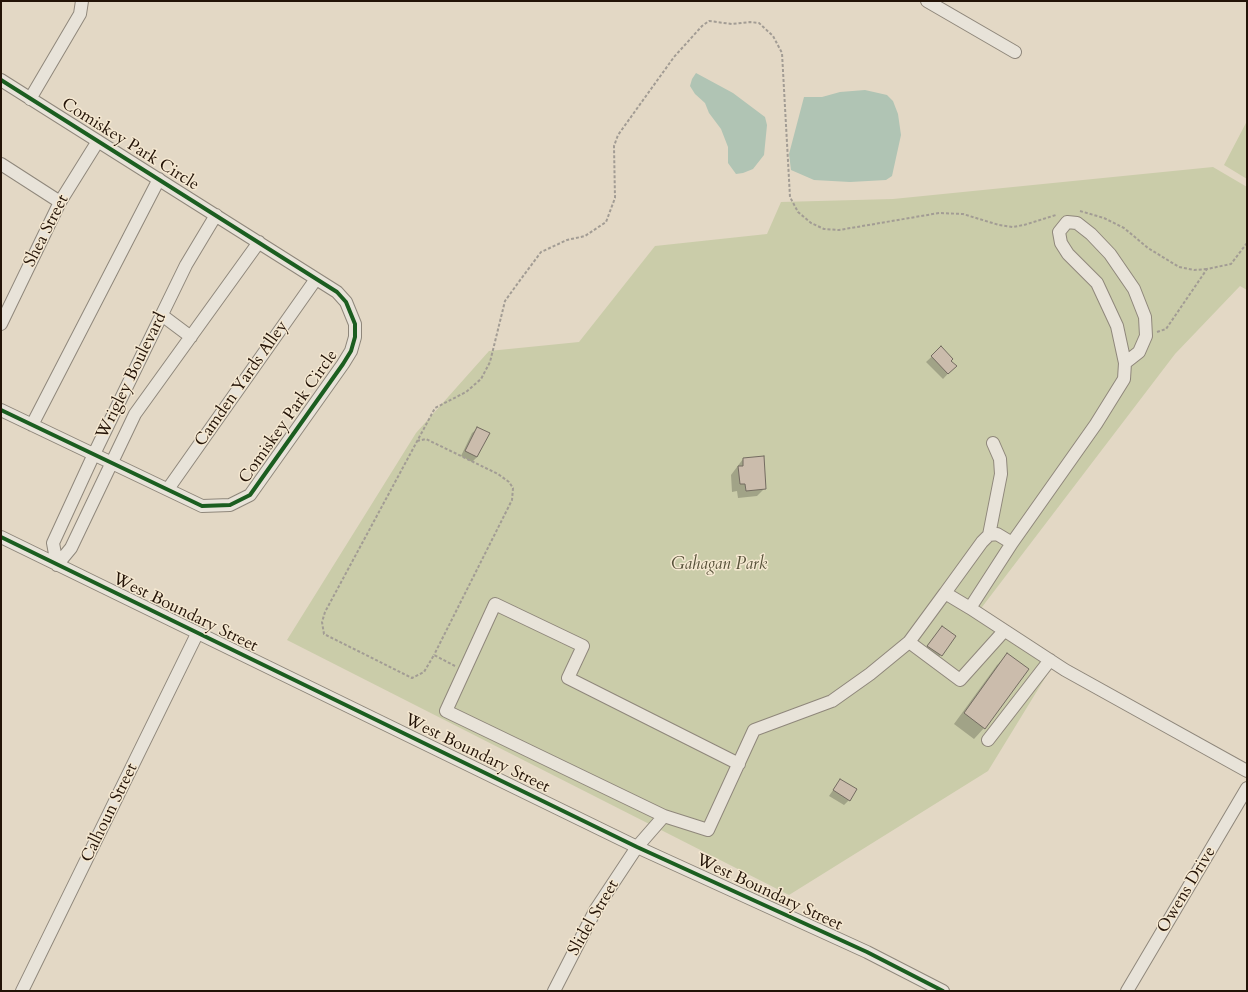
<!DOCTYPE html>
<html>
<head>
<meta charset="utf-8">
<style>
  body { margin:0 }
  #map { position:relative; width:1248px; height:992px; overflow:hidden; background:#e3d8c5; font-family:Cardo,serif }
  canvas { display:block }
  .frame { position:absolute; inset:0; border:2px solid #231307; pointer-events:none }
</style>
</head>
<body>
<div id="map">
<canvas width="1248" height="992"></canvas>
<div class="frame"></div>
</div>
<script>
const g = document.querySelector('canvas').getContext('2d');
g.lineJoin = 'round';
function fillPath(path, color) { g.fillStyle = color; g.fill(path, 'evenodd'); }
const poly = rows => new Path2D(rows.map(r => 'M' + r).join(''));
function strokePath(path, color, width, dash) { g.strokeStyle = color; g.lineWidth = width; g.lineCap = dash ? 'butt' : 'round'; g.setLineDash(dash || []); g.stroke(path); }
function write(font, color, halo, rows, align = 'center') {
  g.font = font + ' Cardo,serif'; g.lineWidth = 3; g.setLineDash([]); g.textBaseline = 'middle'; g.strokeStyle = halo; g.fillStyle = color; for (const [text, x, y, turn = 0] of rows) {
    g.save(); g.translate(x, y); g.rotate((+turn || 0) * Math.PI / 180); g.textAlign = isNaN(turn) ? turn : align; if (halo) g.strokeText(text, 0, 0); g.fillText(text, 0, 0); g.restore();
  }
}
const green = poly([
  [1247,121,1247,179,1224,165],
  [1213,167,1247,187,1247,290,1240,286,1175,354,979,611,1056,660,988,771,789,895,287,640,416,433,489,351,579,342,655,246,767,234,781,202,893,199]
]);
const water = poly([
  [696,73,733,93,765,117,767,125,764,155,753,169,743,173,736,174,728,163,728,147,721,129,709,113,705,103,695,94,690,86,692,79],
  [865,90,887,95,893,101,898,114,901,135,892,176,886,180,850,182,814,180,791,170,789,154,804,97,822,97,840,92]
]);
const shadow = poly([
  [941,348,955,366,943,379,926,362],
  [478,428,488,434,477,457,472,462,461,456,472,433],
  [743,459,765,488,757,496,738,498,737,491,732,492,731,475],
  [942,627,955,636,936,661,923,651],
  [1007,655,984,728,974,739,954,724,997,665],
  [840,780,849,800,844,805,829,796]
]);
const building = poly([
  [941,346,953,359,951,361,957,366,948,374,931,356,941,346],
  [477,427,490,433,477,457,465,451,477,427],
  [764,456,766,489,746,491,745,484,740,484,738,466,743,466,743,458,764,456],
  [942,626,956,636,942,656,927,646,942,626],
  [1007,653,1029,669,985,729,964,713,1007,653],
  [840,779,857,789,850,801,833,790,840,779]
]);
const path = poly([
  [1080,211,1104,218,1124,228,1148,248,1179,267,1194,270,1207,269],
  [1157,332,1166,329,1207,269,1231,264,1247,243],
  [417,441,426,439,498,474,509,482,513,488,512,500,434,655],
  [455,666,434,655,424,672,412,678,324,634,322,622,325,612,435,408,466,392,481,379,490,362,505,301,518,283,541,252,567,240,585,236,606,222,615,198,614,146,618,135,674,57,702,26,709,21,732,24,750,22,759,23,773,36,782,53,790,197,798,212,811,223,824,229,839,230,939,213,963,214,999,225,1013,227,1024,225,1056,215]
]);
const minor = poly([
  [927,1,1015,52],
  [1,80,337,292,346,302,355,324,355,337,351,351,343,364,250,495,230,505,202,506,1,410],
  [30,99,80,14,82,1],
  [1,164,60,202],
  [163,316,191,337],
  [1,324,60,202,98,141],
  [32,425,159,179],
  [168,489,316,279],
  [989,535,1001,474,1000,459,993,443],
  [1,537,637,847,867,952,943,991],
  [57,565,53,543,94,454,186,265,216,215],
  [57,565,71,548,135,414,259,242],
  [945,593,982,542,989,535,997,534,1012,543],
  [970,608,1065,670,1247,771],
  [909,642,960,680,1004,631],
  [988,740,1050,660],
  [664,816,446,711,495,604,583,646,568,678,739,764],
  [22,991,197,634],
  [554,991,596,909,637,847,664,816,708,830,754,730,832,701,870,674,909,642,945,593,970,608,1012,543,1096,424,1124,379,1125,363,1117,326,1097,283,1068,254,1061,243,1059,232,1067,222,1077,223,1091,234,1110,254,1134,289,1145,317,1146,336,1139,352,1125,363],
  [1127,991,1247,788]
]);
const cycleway = poly([
  [1,80,337,292,346,302,355,324,355,337,351,351,343,364,250,495,230,505,202,506,1,410],
  [1,537,637,847,867,952,943,991]
]);
const streetNames = [
  ["Comiskey Park Circle",130,145,32],
  ["Shea Street",47,231,-63],
  ["Wrigley Boulevard",132,376,-64],
  ["Camden Yards Alley",242,384,-55],
  ["Comiskey Park Circle",289,417,-55],
  ["West Boundary Street",185,613,26],
  ["West Boundary Street",477,754,26],
  ["Calhoun Street",110,813,-64],
  ["Owens Drive",1187,890,-59],
  ["West Boundary Street",769,893,25],
  ["Slidel Street",594,918,-60]
];
const parkNames = [
  ["Gahagan Park",719,565]
];
fillPath(green, '#cacca9');
fillPath(water, '#b0c4b4');
fillPath(shadow, '#0003');
fillPath(building, '#cbbcac');
strokePath(building, '#746c61', 1);
strokePath(minor, '#8f877b', 14);
strokePath(path, '#a29c94', 2, [3, 2]);
strokePath(minor, '#e8e3d9', 12);
strokePath(cycleway, '#1b5e20', 4);
write('17px', '#231307', '#f5e8d1', streetNames);
write('italic 17px', '#565038', '#f5e8d1', parkNames);
</script>
</body>
</html>
